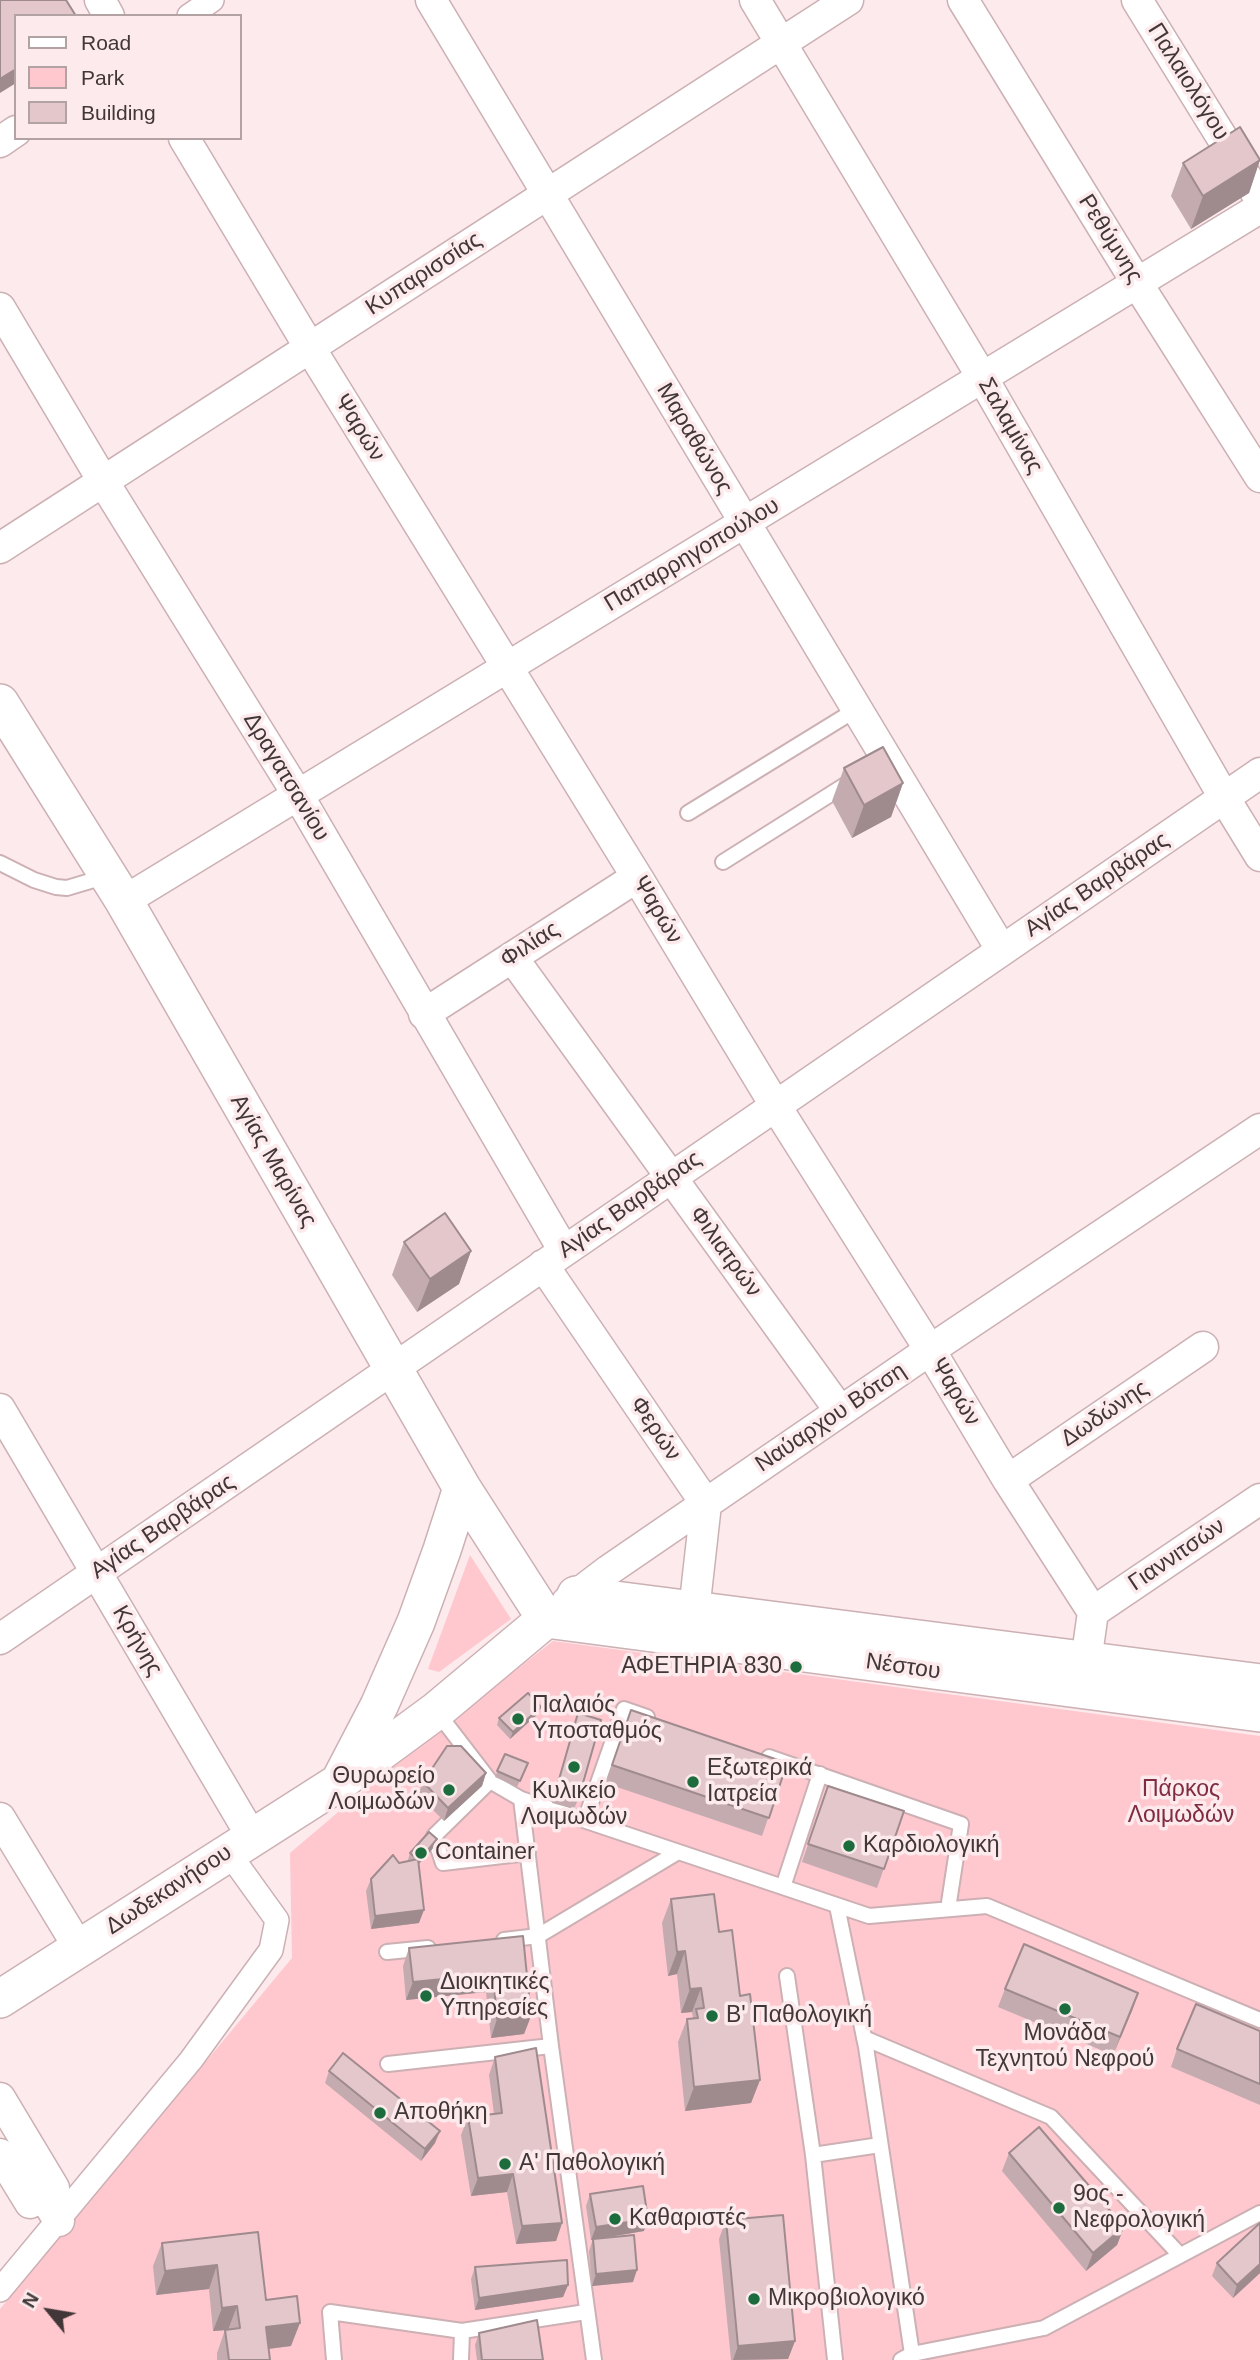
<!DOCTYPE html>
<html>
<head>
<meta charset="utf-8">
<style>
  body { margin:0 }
  #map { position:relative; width:1260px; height:2360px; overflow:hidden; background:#fceaec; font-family:Arial,sans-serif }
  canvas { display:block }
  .legend { position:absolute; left:14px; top:14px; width:228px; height:126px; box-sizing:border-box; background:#fceaec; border:2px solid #b2a2a4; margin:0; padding:9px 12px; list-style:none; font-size:21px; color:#423738 }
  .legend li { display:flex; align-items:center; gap:14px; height:35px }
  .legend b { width:35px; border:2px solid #b2a2a4 }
  .north { position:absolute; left:14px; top:2276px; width:70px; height:70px; -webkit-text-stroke:5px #fceaec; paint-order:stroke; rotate:300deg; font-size:19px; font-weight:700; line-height:28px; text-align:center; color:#423738 }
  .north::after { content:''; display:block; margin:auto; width:24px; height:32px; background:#423738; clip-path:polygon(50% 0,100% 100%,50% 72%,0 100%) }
</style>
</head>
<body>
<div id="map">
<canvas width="1260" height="2360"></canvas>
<ul class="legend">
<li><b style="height:9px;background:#fff"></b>Road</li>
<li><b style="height:19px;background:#ffc7ce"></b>Park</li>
<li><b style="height:19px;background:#e3c7cb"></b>Building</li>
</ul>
<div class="north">N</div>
</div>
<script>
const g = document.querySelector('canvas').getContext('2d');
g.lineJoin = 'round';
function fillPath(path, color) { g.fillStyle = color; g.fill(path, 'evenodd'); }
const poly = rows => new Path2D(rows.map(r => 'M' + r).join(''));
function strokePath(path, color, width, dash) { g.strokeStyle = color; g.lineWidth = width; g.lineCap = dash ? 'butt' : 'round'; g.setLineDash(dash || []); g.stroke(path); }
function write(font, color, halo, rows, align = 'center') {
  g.font = font + ' Arial,sans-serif'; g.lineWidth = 7; g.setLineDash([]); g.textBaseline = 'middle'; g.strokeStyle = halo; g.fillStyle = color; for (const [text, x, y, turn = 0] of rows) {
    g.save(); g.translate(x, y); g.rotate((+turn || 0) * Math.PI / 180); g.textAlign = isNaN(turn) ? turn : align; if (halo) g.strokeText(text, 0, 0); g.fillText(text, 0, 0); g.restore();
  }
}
const green = poly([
  [470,1555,511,1619,439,1672,428,1669],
  [553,1641,1260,1736,1260,2360,0,2360,0,2309,292,1958,290,1853,389,1769]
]);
const service = poly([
  [688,813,857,709],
  [723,862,853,780],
  [0,863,34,880,56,887,67,888,107,876],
  [437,1712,490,1781,521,1799,551,2046,594,2360],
  [769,1757,961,1824,948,1909],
  [490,1781,434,1836,443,1863,528,1853],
  [521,1799,869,1916,987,1906,1260,2020],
  [585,1820,624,1709,647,1717],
  [783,1887,820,1774],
  [837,1906,866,2047,912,2354],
  [504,1940,538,1936,678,1852],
  [387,1952,428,1948],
  [787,1976,813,2155,835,2360],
  [864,2038,1051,2117,1179,2254],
  [388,2064,551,2046],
  [813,2155,880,2145],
  [334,2360,330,2312,462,2331,586,2312],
  [461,2360,462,2331],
  [901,2360,912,2354,1044,2328,1260,2213]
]);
const pedestrian = poly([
  [189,16,212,0],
  [0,2290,191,2060,271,1950,277,1920,228,1852]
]);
const minor = poly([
  [100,0,109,16],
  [431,0,1001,949],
  [755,0,982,377,1225,799,1260,856],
  [963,0,1137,283,1260,477],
  [1137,0,1260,199],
  [184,138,310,348,637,877,775,1105,930,1350,1008,1480,1093,1612,1083,1683],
  [0,142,16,131],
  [0,308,103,481,298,795,564,1251],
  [0,548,848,0],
  [124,901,1260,208],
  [512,957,840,1411],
  [424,1014,637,877],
  [543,1265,706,1504,694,1611],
  [0,1409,252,1837],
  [1008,1480,1203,1347],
  [567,1602,609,1570,930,1350,1260,1129],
  [1093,1612,1260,1499],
  [0,1639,1260,773],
  [0,1818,79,1948],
  [0,2098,54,2188,30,2203,0,2154],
  [43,2195,59,2221]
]);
const tertiary = poly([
  [0,703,124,901,462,1488,546,1619],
  [576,1595,1260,1683],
  [546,1619,1260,1713],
  [342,1777,379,1706,416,1622,442,1550,462,1488],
  [0,1999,338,1783,436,1711,546,1619]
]);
const wall = poly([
  [1260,159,1249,193,1191,229,1171,196,1183,163],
  [844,768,903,783,891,817,852,838,832,801],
  [404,1242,471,1251,459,1284,417,1312,392,1275],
  [631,1710,787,1763,762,1836,605,1783],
  [539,1713,510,1739,497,1725,499,1718],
  [578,1713,579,1797,574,1809,552,1803],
  [505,1754,525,1769,517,1787,495,1777],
  [486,1773,482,1786,444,1821,418,1795,423,1782],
  [828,1786,904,1811,877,1888,802,1862],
  [435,1846,418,1865,419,1923,371,1929,366,1891,371,1879,399,1863,409,1861,408,1860,410,1853],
  [671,1899,719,1932,740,1996,760,2080,751,2103,685,2111,678,2042,687,2019,693,2018,692,2012,681,2013,677,1974,668,1976,662,1923],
  [523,1936,531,2016,524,2034,491,2038,486,1992,406,2000,403,1966,409,1948],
  [1005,1989,1138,1993,1113,2055,998,2007],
  [1260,2031,1260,2105,1171,2067,1177,2049],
  [495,2057,562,2223,556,2241,516,2244,507,2192,471,2196,461,2135,468,2117,494,2114,489,2075],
  [329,2071,435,2143,421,2161,325,2083],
  [1009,2153,1124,2227,1117,2245,1086,2271,1002,2171],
  [590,2194,644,2231,602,2238,633,2282,592,2286,589,2251,593,2239,591,2240,586,2206],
  [726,2220,795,2341,788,2359,731,2360,719,2239],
  [1260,2223,1260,2273,1233,2298,1212,2276,1217,2263],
  [258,2232,266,2300,291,2346,269,2349,270,2360,217,2360,217,2353,225,2330,213,2331,209,2289,156,2295,153,2266,162,2243],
  [475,2267,568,2285,563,2297,475,2310,471,2279],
  [479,2333,543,2360,477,2360,475,2345]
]);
const shadedWall = poly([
  [16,69,16,83,0,93,0,79],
  [1260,160,1249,193,1191,229,1203,196],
  [903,783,891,817,852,838,864,805],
  [471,1251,459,1284,417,1312,430,1279],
  [541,1707,539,1713,510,1739,513,1732],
  [486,1773,482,1786,444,1821,448,1808],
  [437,1839,435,1846,416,1867,419,1861],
  [424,1910,419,1923,371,1929,375,1916],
  [685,1951,677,1974,668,1976,677,1952],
  [493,1974,486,1992,406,2000,413,1982],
  [701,1988,692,2012,681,2013,690,1989],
  [1138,1993,1132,2011,1113,2055,1120,2037],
  [531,2016,524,2034,491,2038,497,2019],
  [760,2080,751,2103,685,2111,694,2087],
  [440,2131,435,2143,421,2161,425,2149],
  [513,2174,507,2192,471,2196,478,2178],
  [648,2219,644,2231,591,2240,596,2227],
  [562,2223,556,2241,516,2244,522,2226],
  [1124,2227,1117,2245,1086,2271,1093,2253],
  [1260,2264,1260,2273,1233,2298,1237,2285],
  [217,2265,209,2289,156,2295,165,2271],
  [637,2270,633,2282,592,2286,596,2274],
  [568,2285,563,2297,475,2310,479,2298],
  [237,2306,228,2330,213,2331,222,2308],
  [300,2323,291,2346,258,2350,266,2327],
  [795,2341,788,2359,733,2360,738,2346]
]);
const building = poly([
  [0,0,66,0,76,16,16,16,16,69,0,79,0,0],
  [1240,127,1260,160,1203,196,1183,163,1240,127],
  [883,747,903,783,864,805,844,768,883,747],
  [445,1213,471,1251,430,1279,404,1242,445,1213],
  [528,1693,541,1707,513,1732,499,1718,528,1693],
  [631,1710,787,1763,769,1818,612,1765,631,1710],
  [578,1713,601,1720,579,1797,556,1790,578,1713],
  [447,1746,461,1746,486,1773,448,1808,423,1782,447,1746],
  [505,1754,528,1763,520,1781,497,1771,505,1754],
  [828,1786,904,1811,884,1869,808,1844,828,1786],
  [429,1832,437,1839,419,1861,410,1853,429,1832],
  [393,1855,399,1863,418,1859,424,1910,375,1916,371,1879,393,1855],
  [714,1894,719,1932,732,1930,740,1996,750,1994,760,2080,694,2087,687,2019,698,2018,696,2009,704,2008,701,1988,690,1989,685,1951,677,1952,671,1899,714,1894],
  [523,1936,531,2016,497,2019,493,1974,413,1982,409,1948,523,1936],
  [1024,1944,1138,1993,1120,2037,1005,1989,1024,1944],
  [1196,2004,1260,2031,1260,2084,1177,2049,1196,2004],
  [536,2048,562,2223,522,2226,513,2174,478,2178,468,2117,502,2113,495,2057,536,2048],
  [343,2053,440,2131,425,2149,329,2071,343,2053],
  [1039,2127,1124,2227,1093,2253,1009,2153,1039,2127],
  [643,2186,648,2219,596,2227,590,2194,643,2186],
  [783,2215,795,2341,738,2346,726,2220,783,2215],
  [1260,2223,1260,2264,1237,2285,1217,2263,1260,2223],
  [258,2232,266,2300,297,2296,300,2323,266,2327,270,2360,229,2360,225,2330,240,2328,237,2306,222,2308,217,2265,165,2271,162,2243,258,2232],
  [634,2235,637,2270,596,2274,593,2239,634,2235],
  [567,2260,568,2285,479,2298,475,2267,567,2260],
  [537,2320,543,2360,482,2360,479,2333,537,2320]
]);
const markers = [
  [796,1667,7,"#1c6c3d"],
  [518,1719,7,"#1c6c3d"],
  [574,1767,7,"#1c6c3d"],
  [693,1782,7,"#1c6c3d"],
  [449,1790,7,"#1c6c3d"],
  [849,1846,7,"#1c6c3d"],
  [421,1853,7,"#1c6c3d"],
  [426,1996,7,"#1c6c3d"],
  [1065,2009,7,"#1c6c3d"],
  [712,2016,7,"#1c6c3d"],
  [380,2113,7,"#1c6c3d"],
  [505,2164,7,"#1c6c3d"],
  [1059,2208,7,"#1c6c3d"],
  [615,2219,7,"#1c6c3d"],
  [754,2299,7,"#1c6c3d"]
];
const streetNames = [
  ["Παλαιολόγου",1188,82,58],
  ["Ρεθύμνης",1110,239,58],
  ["Κυπαρισσίας",424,274,-33],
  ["Σαλαμίνας",1010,426,60],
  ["Ψαρών",359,428,58],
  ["Μαραθώνος",694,439,59],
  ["Παπαρρηγοπούλου",692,555,-31],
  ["Δραγατσανίου",286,777,59],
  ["Αγίας Βαρβάρας",1097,885,-34],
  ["Ψαρών",657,910,59],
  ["Φιλίας",530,945,-33],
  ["Αγίας Μαρίνας",273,1161,60],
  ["Αγίας Βαρβάρας",630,1205,-35],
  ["Φιλιατρών",725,1252,54],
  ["Ψαρών",955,1392,59],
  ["Δωδώνης",1105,1414,-34],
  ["Ναύαρχου Βότση",831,1418,-34],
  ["Φερών",655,1429,56],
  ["Αγίας Βαρβάρας",163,1527,-34],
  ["Γιαννιτσών",1177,1555,-34],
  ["Κρήνης",137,1641,60],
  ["Νέστου",903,1667,8],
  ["Δωδεκανήσου",169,1890,-33]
];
const poiNames = [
  ["ΑΦΕΤΗΡΙΑ 830",782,1667,"right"],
  ["Παλαιός",532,1706],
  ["Υποσταθμός",532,1732],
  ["Εξωτερικά",707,1769],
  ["Ιατρεία",707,1795],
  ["Θυρωρείο",435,1777,"right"],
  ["Λοιμωδών",435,1803,"right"],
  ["Κυλικείο",574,1792,"center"],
  ["Λοιμωδών",574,1818,"center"],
  ["Καρδιολογική",863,1846],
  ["Container",435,1853],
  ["Διοικητικές",440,1983],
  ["Υπηρεσίες",440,2009],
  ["Β' Παθολογική",726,2016],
  ["Μονάδα",1065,2034,"center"],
  ["Τεχνητού Νεφρού",1065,2060,"center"],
  ["Αποθήκη",394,2113],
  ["Α' Παθολογική",519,2164],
  ["9ος -",1073,2195],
  ["Νεφρολογική",1073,2221],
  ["Καθαριστές",629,2219],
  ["Μικροβιολογικό",768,2299]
];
const parkNames = [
  ["Πάρκος",1181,1790],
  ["Λοιμωδών",1181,1816]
];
fillPath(green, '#ffc7ce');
strokePath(service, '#ccb0b4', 18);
strokePath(pedestrian, '#ccb0b4', 26);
strokePath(minor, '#ccb0b4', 33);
strokePath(tertiary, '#ccb0b4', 40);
strokePath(service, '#fff', 14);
strokePath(pedestrian, '#fff', 23);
strokePath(minor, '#fff', 30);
strokePath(tertiary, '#fff', 37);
fillPath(wall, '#c3abaf');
fillPath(shadedWall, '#9f8b8e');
fillPath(building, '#e3c7cb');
strokePath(building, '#9f8b8e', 2);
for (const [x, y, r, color] of markers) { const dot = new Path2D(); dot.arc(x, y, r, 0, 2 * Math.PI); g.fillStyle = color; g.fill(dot); strokePath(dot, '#fceaec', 2.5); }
write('23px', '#423738', '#fceaec', streetNames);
write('23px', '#423738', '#fceaec', poiNames, 'left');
write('23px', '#802b3f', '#fceaec', parkNames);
</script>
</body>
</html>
